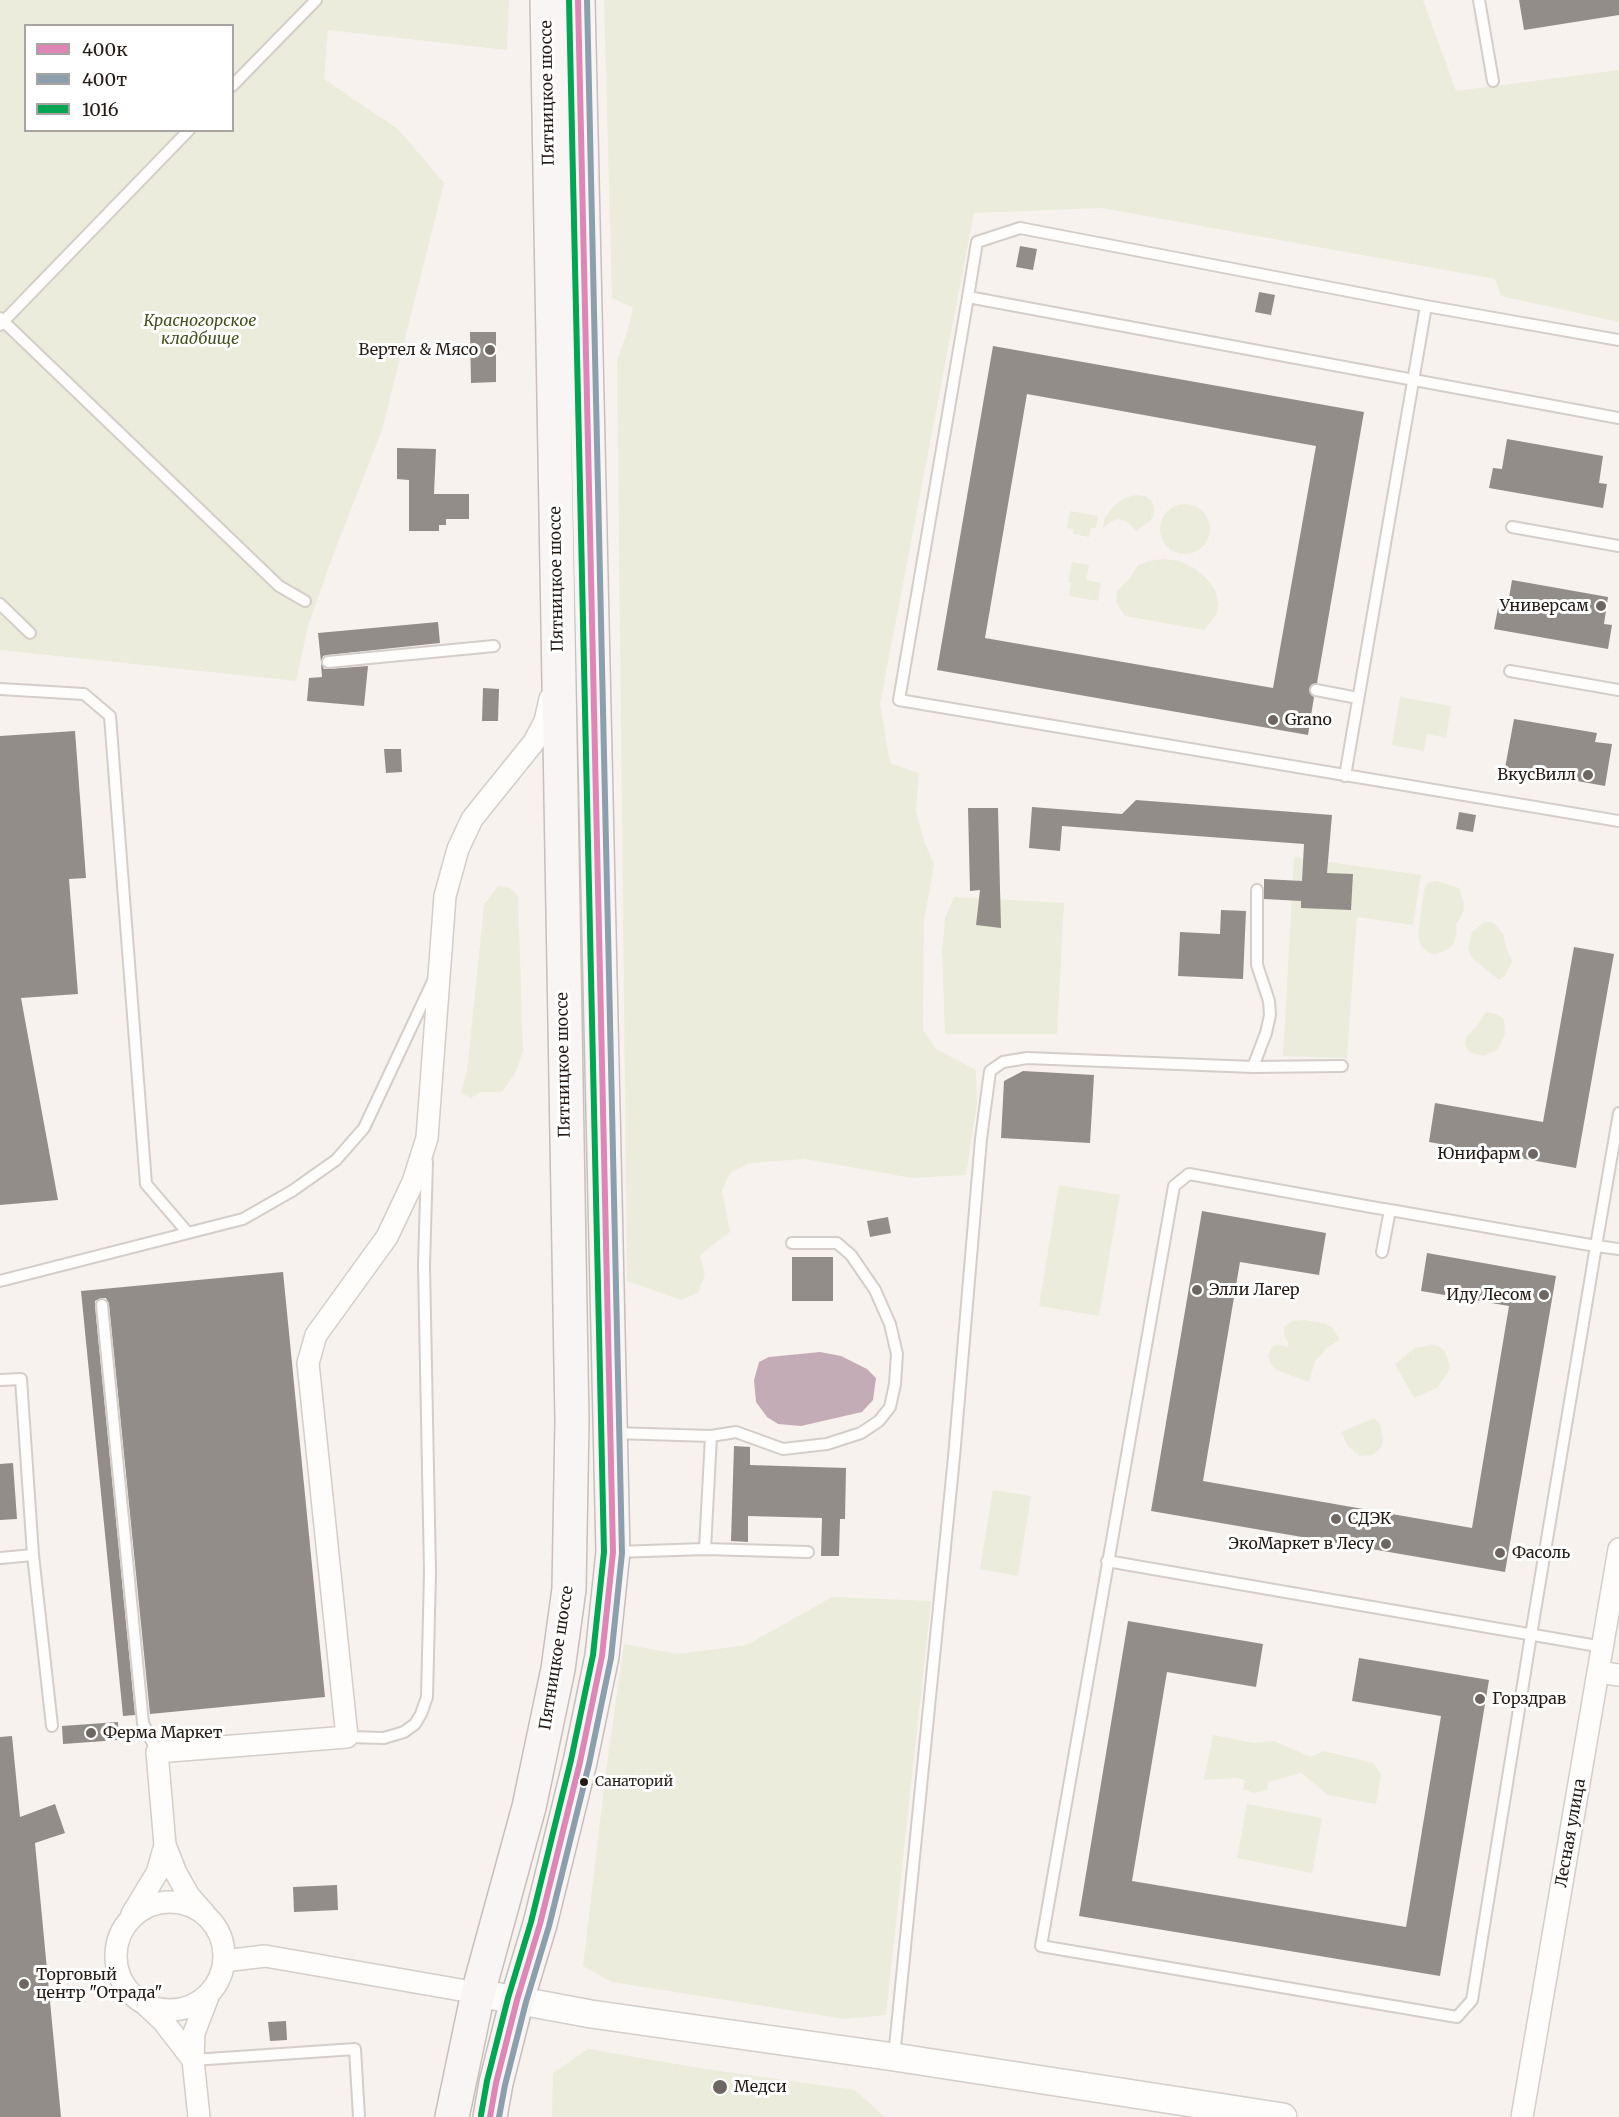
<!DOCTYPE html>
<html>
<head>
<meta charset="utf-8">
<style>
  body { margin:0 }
  #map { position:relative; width:1619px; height:2117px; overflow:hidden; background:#f8f2ee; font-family:Merriweather,serif }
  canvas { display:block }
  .legend { position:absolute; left:24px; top:24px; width:210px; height:108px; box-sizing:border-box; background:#fff; border:2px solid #a7a4a2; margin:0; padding:8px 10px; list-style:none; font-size:18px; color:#241b16 }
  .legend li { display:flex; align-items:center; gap:12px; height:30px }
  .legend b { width:30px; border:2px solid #a7a4a2 }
</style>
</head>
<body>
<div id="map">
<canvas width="1619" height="2117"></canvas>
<ul class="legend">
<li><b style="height:8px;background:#de87b6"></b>400к</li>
<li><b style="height:8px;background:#8b9fad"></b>400т</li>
<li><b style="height:8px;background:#00a651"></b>1016</li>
</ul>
</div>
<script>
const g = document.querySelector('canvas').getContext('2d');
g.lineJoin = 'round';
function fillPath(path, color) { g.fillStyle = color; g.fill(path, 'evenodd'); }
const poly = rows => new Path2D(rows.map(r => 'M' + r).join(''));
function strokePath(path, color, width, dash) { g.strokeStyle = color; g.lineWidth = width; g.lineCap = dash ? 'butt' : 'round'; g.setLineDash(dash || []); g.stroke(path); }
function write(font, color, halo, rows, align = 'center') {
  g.font = font + ' Merriweather,serif'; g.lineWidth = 6; g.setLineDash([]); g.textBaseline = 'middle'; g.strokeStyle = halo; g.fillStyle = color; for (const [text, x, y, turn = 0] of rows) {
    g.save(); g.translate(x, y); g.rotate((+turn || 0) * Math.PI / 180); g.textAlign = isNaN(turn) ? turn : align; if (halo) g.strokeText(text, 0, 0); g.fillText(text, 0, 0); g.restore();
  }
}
const green = poly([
  [0,0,509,0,507,50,328,30,324,79,398,129,444,183,382,430,332,558,308,626,296,681,0,650],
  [26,26,232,26,232,130,26,130],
  [604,0,1423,0,1456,91,1619,70,1619,322,1501,296,1495,279,1102,208,974,213,880,704,890,763,919,773,916,811,924,841,934,864,924,921,923,1030,936,1049,976,1070,977,1104,966,1175,912,1178,805,1159,750,1163,730,1173,722,1191,730,1232,700,1255,705,1275,698,1293,681,1300,627,1281,617,360,628,330,633,308,612,298],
  [1136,495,1145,496,1152,501,1154,509,1153,517,1149,522,1136,531,1126,521,1118,519,1110,522,1103,528,1105,518,1113,507,1124,498],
  '1160 529a25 25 0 1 1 50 0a25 25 0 1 1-50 0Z',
  [1070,511,1098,516,1096,528,1091,528,1089,537,1073,534,1073,529,1067,528],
  [1164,559,1180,561,1194,568,1206,578,1215,590,1218,603,1217,614,1204,630,1125,616,1120,609,1116,601,1117,591,1130,578,1137,566,1149,561],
  [1072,562,1089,565,1086,580,1101,583,1098,601,1069,596,1071,583,1068,582],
  [1400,697,1451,706,1446,738,1427,734,1424,751,1392,745],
  [1294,857,1421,875,1413,925,1357,917,1347,1058,1283,1056],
  [1437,881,1459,888,1464,904,1464,910,1456,925,1457,931,1454,944,1445,951,1435,954,1429,953,1421,946,1418,935,1424,890,1426,885,1431,882],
  [498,886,510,888,518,896,523,1052,515,1073,502,1092,481,1092,471,1098,461,1093,467,1071,484,905],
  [954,897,1064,903,1057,1034,945,1034,942,952,945,918],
  [1485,922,1491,922,1496,925,1503,934,1507,950,1512,961,1505,976,1499,980,1473,959,1468,949,1472,932],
  [1486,1012,1496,1014,1504,1019,1505,1034,1498,1049,1484,1056,1469,1052,1465,1045,1466,1037,1477,1026],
  [1059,1185,1120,1195,1099,1316,1039,1306],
  [1304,1320,1324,1323,1332,1327,1340,1340,1328,1347,1315,1361,1309,1382,1279,1371,1273,1367,1268,1357,1272,1347,1277,1345,1288,1347,1289,1344,1284,1336,1284,1327,1292,1321],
  [1432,1345,1439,1346,1445,1351,1450,1365,1448,1373,1437,1388,1414,1398,1395,1364,1415,1348],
  [1374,1418,1380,1424,1383,1438,1382,1445,1378,1451,1372,1455,1360,1456,1348,1446,1341,1432],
  [993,1490,1031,1496,1018,1576,980,1569],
  [832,1597,931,1601,886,2015,845,2019,612,1982,583,1966,605,1779,624,1644,678,1654,747,1645],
  [1213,1735,1254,1743,1274,1741,1311,1757,1324,1751,1373,1763,1381,1774,1376,1804,1328,1795,1301,1773,1268,1782,1267,1790,1254,1793,1243,1789,1245,1780,1235,1778,1204,1780],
  [1247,1804,1322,1818,1312,1873,1237,1858],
  [588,2049,699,2068,855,2090,885,2117,552,2117,553,2073]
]);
const water = poly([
  [820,1352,841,1356,867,1369,876,1378,873,1400,862,1412,801,1426,778,1424,767,1417,756,1402,754,1380,759,1362,769,1357]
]);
const building = poly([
  [1519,0,1619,0,1619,15,1524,30],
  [1020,246,1037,249,1033,270,1016,267],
  [1259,292,1275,295,1271,315,1255,312],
  [470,332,496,332,496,382,471,383],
  [993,346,1364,412,1317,683,1311,685,1309,689,1311,695,1314,697,1308,735,937,670],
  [1027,394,1316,446,1273,688,985,638],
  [1507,439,1603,456,1599,483,1607,484,1603,508,1489,488,1493,468,1502,469],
  [397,448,436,449,434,494,469,494,469,519,446,519,446,525,439,525,439,531,409,531,409,480,397,479],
  [1512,580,1608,597,1604,624,1612,625,1608,649,1494,629,1498,608,1507,610],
  [438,622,440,643,327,655,323,656,321,662,318,633],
  [321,663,324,669,328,669,368,666,364,706,307,701,309,678,322,677],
  [483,688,499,689,498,721,482,721],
  [1514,719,1597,733,1595,742,1612,744,1605,786,1505,768],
  [75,731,86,878,69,879,78,994,21,998,58,1200,0,1205,0,736],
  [384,749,401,749,402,772,386,773],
  [1136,800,1332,815,1327,873,1353,874,1351,910,1301,908,1301,901,1264,899,1264,879,1302,881,1304,844,1062,826,1060,851,1029,848,1032,807,1122,814],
  [968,808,998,808,1001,928,976,925,980,890,970,891],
  [1459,812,1476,815,1473,832,1456,829],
  [1221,910,1246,911,1243,979,1178,976,1180,932,1220,934],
  [1574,947,1614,954,1576,1168,1429,1142,1435,1103,1543,1122],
  [1023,1071,1094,1075,1090,1143,1001,1138,1004,1081],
  [1202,1211,1326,1233,1319,1275,1240,1262,1203,1481,1472,1528,1509,1306,1421,1291,1427,1253,1556,1276,1505,1572,1151,1511],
  [888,1217,891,1233,870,1237,867,1221],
  [792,1257,833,1257,833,1301,792,1301],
  [283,1272,325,1697,150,1714,109,1304,106,1298,101,1298,95,1301,95,1306,135,1715,123,1716,81,1291],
  [734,1446,750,1447,750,1465,846,1468,845,1519,840,1519,839,1556,821,1556,822,1518,748,1516,748,1542,731,1541],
  [13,1463,17,1519,0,1520,0,1464],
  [1128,1621,1263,1644,1256,1687,1167,1672,1132,1881,1406,1927,1441,1716,1352,1701,1359,1658,1489,1680,1440,1976,1079,1916],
  [118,1722,119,1740,63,1744,62,1726],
  [12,1736,20,1817,55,1804,65,1833,35,1843,61,2117,0,2117,0,1737],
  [337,1885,338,1910,294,1912,293,1887],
  [286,2021,287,2040,270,2041,268,2022]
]);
const service = poly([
  [1479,0,1493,81],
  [232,86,316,0],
  [968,297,977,242,1020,228,1426,306,1619,340],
  [0,318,279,586,305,601],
  [0,325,189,130],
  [1619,418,968,297,899,700,1619,821],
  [1512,527,1619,546],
  [0,604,30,633],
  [328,662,494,646],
  [1510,671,1619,690],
  [0,689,84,694,110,716,146,1184,188,1233],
  [1316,690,1358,698],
  [1345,776,1426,306],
  [1253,1067,1266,1033,1270,1015,1269,1001,1257,965,1257,890],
  [1619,1113,1596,1246,1531,1635,1472,2000,1457,2017,1041,1946,1174,1186,1189,1174,1377,1208,1390,1210,1596,1246,1619,1249],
  [1382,1252,1390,1210],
  [0,1281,243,1219,292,1191,336,1160,364,1128,433,981],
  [102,1305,143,1723,157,1752],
  [0,1380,21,1379,33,1555,52,1726],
  [614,1433,711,1436,705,1549],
  [711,1436,736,1432,783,1449,827,1444,861,1433,879,1421,890,1407,895,1384,897,1354,890,1324,875,1290,851,1255,837,1243,792,1243],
  [616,1552,705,1549,808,1552],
  [0,1558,33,1555],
  [1107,1561,1603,1647],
  [347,1737,384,1738,404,1732,415,1724,421,1714,427,1697,430,1572,424,1265,427,1162],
  [894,2057,954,1457,981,1139,990,1071,1003,1062,1027,1058,1253,1067,1342,1066],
  [193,2060,355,2049,359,2117]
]);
const minor = poly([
  [1598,1672,1619,1675],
  '116 1956a54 54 0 1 1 108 0a54 54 0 1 1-108 0Z',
  [132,1914,157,1873,165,1845],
  [205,1914,189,1896,176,1873,165,1845,157,1752,347,1737,308,1363,316,1335,387,1237,413,1182,427,1138,445,896,458,849,472,819,534,742,545,721,550,699],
  [224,1961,265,1956,478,1993],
  [147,2006,163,2021,193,2060],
  [199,2117,193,2060,194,2033,209,1994],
  [1522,2117,1619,1549]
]);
const tertiary = poly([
  [478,1993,591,2014,894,2057,1283,2117]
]);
const primary = poly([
  [452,2117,478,1993,529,1807,558,1669,569,1589,572,1421,547,0],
  [490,2117,496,2083,517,2000,540,1924,580,1762,602,1656,613,1552,578,0]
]);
const bus1 = poly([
  [490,2117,496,2083,517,2000,540,1924,580,1762,602,1656,613,1552,578,0]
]);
const bus2 = poly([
  [499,2117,505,2085,526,2002,549,1926,589,1764,611,1658,622,1553,587,0]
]);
const bus3 = poly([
  [481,2115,487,2081,508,1998,531,1922,571,1760,593,1655,604,1552,569,0]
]);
const markers = [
  [490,350,6,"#6e6662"],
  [1601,606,6,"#6e6662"],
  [1273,720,6,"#6e6662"],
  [1588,775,6,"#6e6662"],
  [1533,1154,6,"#6e6662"],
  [1197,1290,6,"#6e6662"],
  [1544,1295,6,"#6e6662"],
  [1336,1519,6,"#6e6662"],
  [1386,1544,6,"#6e6662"],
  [1500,1553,6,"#6e6662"],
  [1480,1699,6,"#6e6662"],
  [91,1733,6,"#6e6662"],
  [584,1782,5,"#241b16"],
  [24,1984,6,"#6e6662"],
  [720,2087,8,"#6e6662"]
];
const busNames = [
  ["Санаторий",595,1782]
];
const streetNames = [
  ["Пятницкое шоссе",548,93,-91],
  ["Пятницкое шоссе",557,579,-91],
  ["Пятницкое шоссе",564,1065,-91],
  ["Пятницкое шоссе",557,1658,-81],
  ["Лесная улица",1571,1833,-80]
];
const parkNames = [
  ["Красногорское",200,321],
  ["кладбище",200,339]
];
const poiNames = [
  ["Вертел & Мясо",478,350,"right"],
  ["Универсам",1589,606,"right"],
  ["Grano",1285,720],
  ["ВкусВилл",1576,775,"right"],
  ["Юнифарм",1521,1154,"right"],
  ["Элли Лагер",1209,1290],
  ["Иду Лесом",1532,1295,"right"],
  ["СДЭК",1348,1519],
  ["ЭкоМаркет в Лесу",1374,1544,"right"],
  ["Фасоль",1512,1553],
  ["Горздрав",1492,1699],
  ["Ферма Маркет",103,1733],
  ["Торговый",36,1975],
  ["центр \"Отрада\"",36,1993],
  ["Медси",734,2087]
];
fillPath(green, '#ebecdc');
fillPath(water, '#c4acb7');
fillPath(building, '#928d88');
strokePath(service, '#d4cdc8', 14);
strokePath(minor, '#d4cdc8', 24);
strokePath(tertiary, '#d4cdc8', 30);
strokePath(primary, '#c8bebb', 36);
strokePath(service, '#fefdfc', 10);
strokePath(minor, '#fefdfc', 21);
strokePath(tertiary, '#fefdfc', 27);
strokePath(primary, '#f9f5f4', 33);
strokePath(bus1, '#de87b6', 6);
strokePath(bus2, '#8b9fad', 6);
strokePath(bus3, '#00a651', 6);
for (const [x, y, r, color] of markers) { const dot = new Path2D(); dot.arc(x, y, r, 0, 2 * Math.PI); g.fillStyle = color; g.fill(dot); strokePath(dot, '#fff', 2); }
write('14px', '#241b16', '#fff', busNames, 'left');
write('16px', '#241b16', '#fff', streetNames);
write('italic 16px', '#434f1c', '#fff', parkNames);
write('16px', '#241b16', '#fff', poiNames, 'left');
</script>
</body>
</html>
